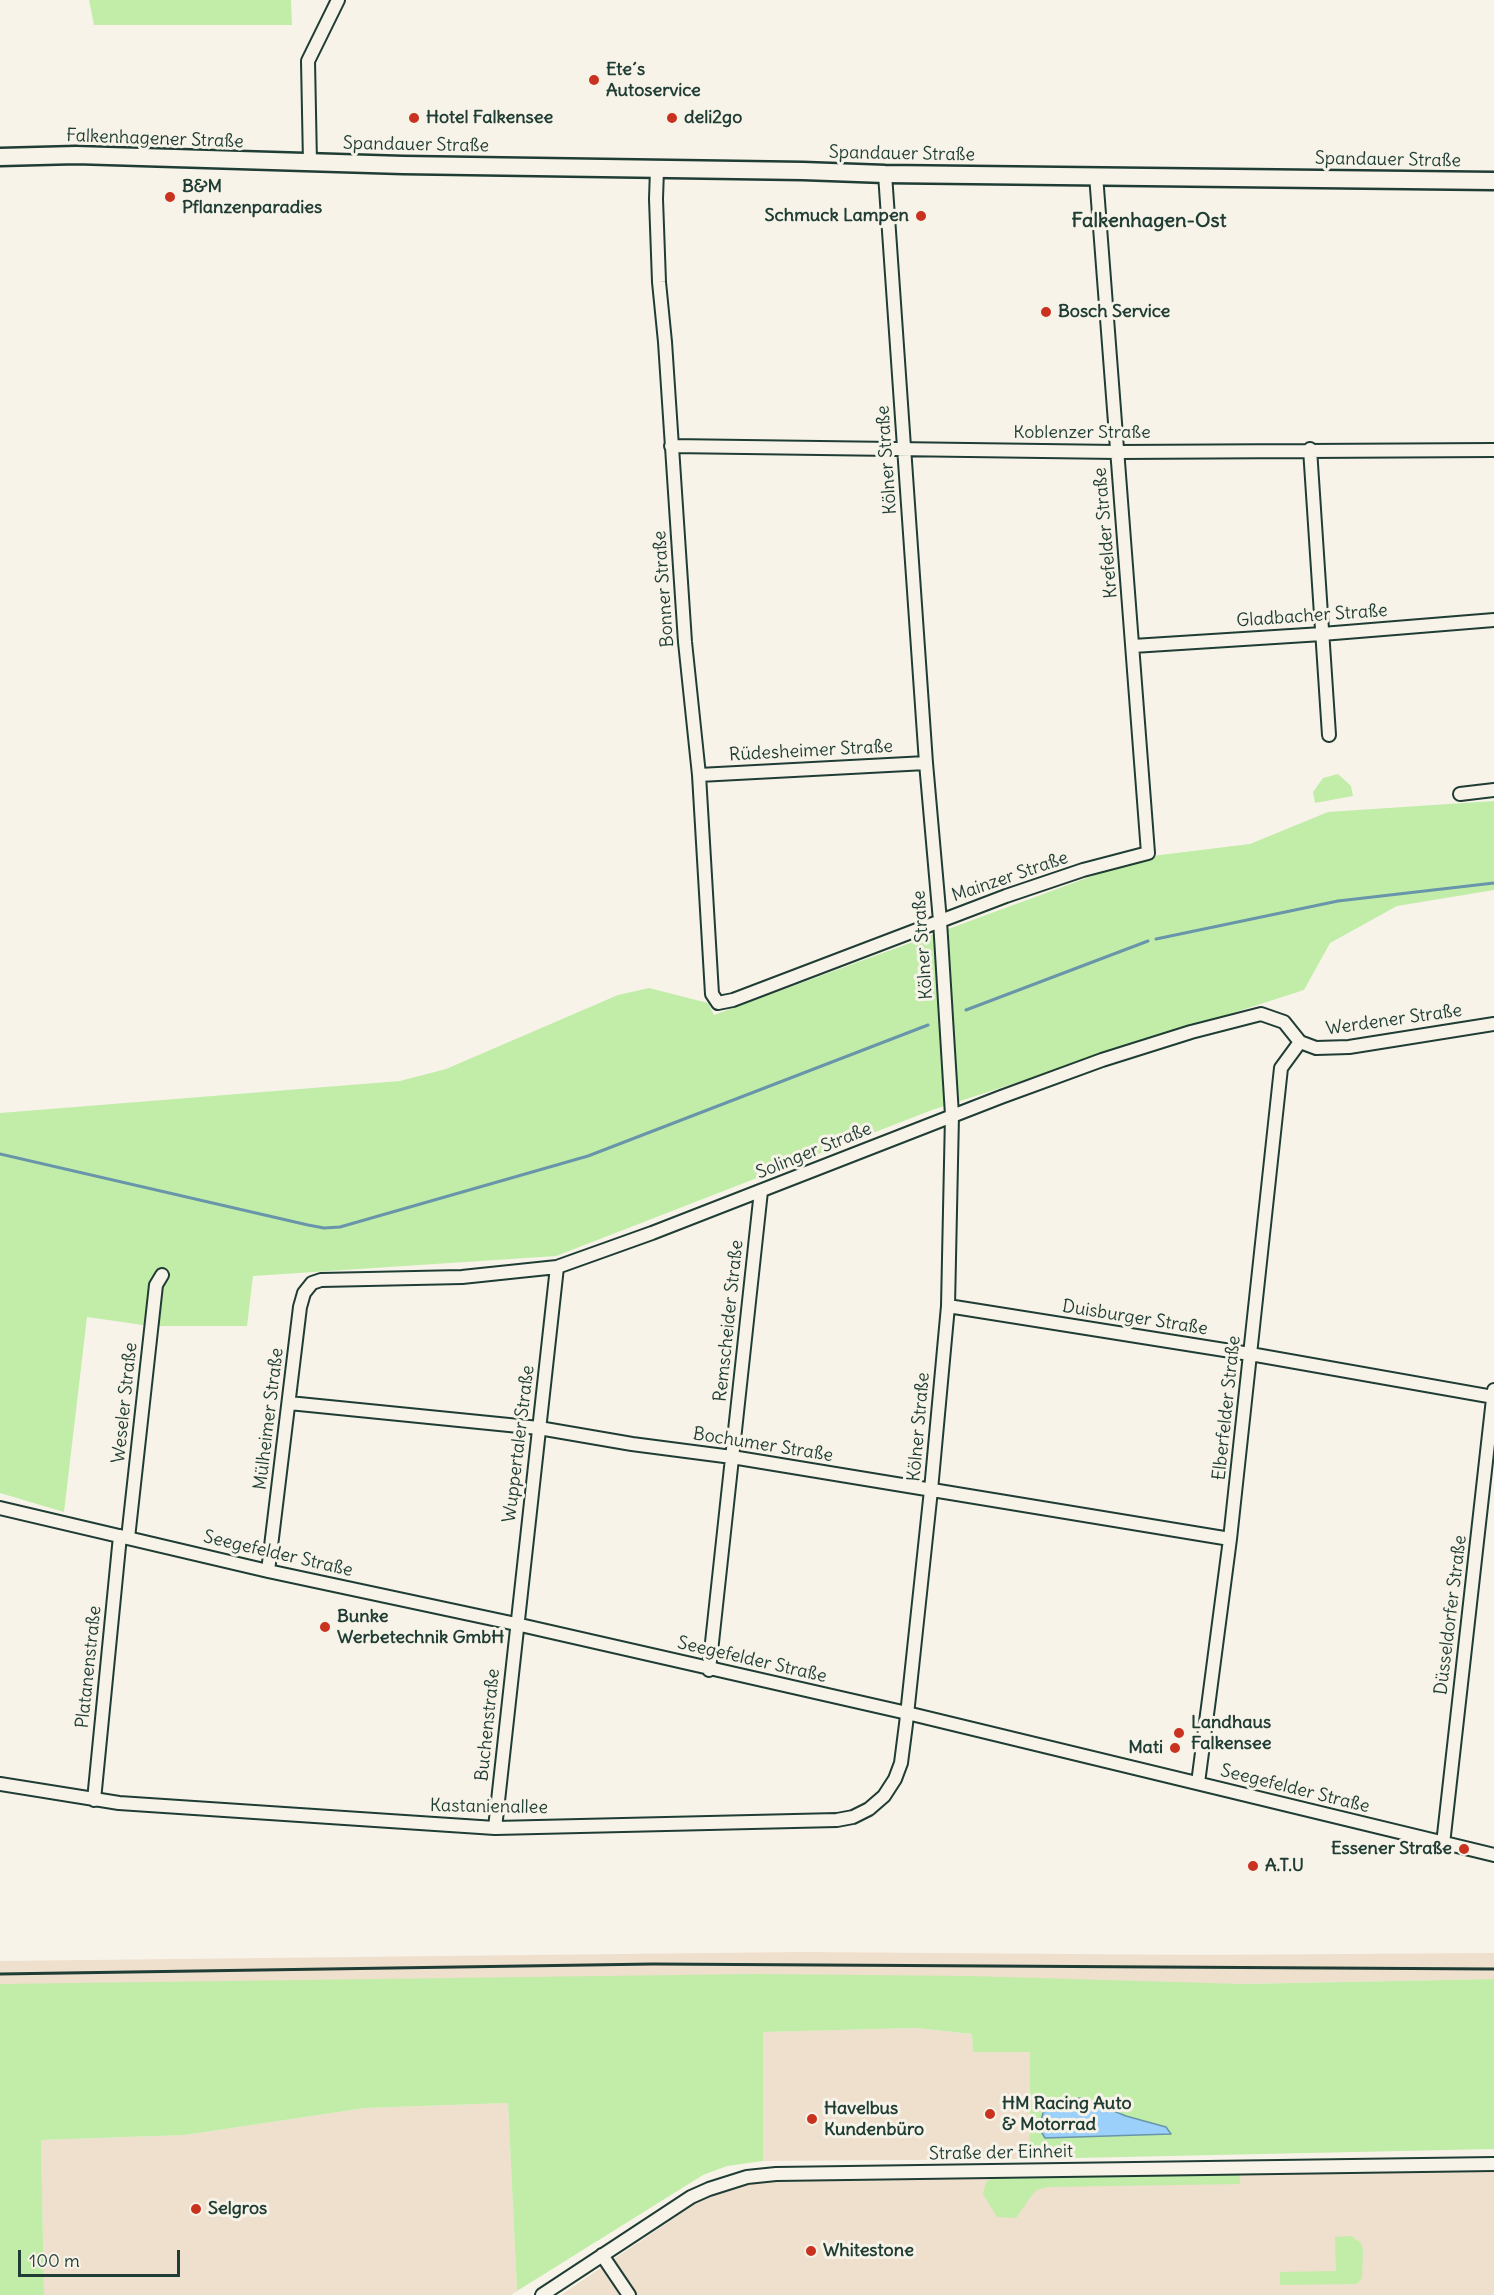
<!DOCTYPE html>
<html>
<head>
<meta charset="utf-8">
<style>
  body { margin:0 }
  #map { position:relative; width:1494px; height:2295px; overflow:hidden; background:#f7f3e8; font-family:Delius,sans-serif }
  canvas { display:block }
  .scale { position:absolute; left:18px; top:2250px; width:162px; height:27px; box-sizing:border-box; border:3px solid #1f3d34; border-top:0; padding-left:8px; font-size:18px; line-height:21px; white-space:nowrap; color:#1f3d34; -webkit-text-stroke:4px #f7f3e8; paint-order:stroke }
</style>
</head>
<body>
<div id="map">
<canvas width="1494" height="2295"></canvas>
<div class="scale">100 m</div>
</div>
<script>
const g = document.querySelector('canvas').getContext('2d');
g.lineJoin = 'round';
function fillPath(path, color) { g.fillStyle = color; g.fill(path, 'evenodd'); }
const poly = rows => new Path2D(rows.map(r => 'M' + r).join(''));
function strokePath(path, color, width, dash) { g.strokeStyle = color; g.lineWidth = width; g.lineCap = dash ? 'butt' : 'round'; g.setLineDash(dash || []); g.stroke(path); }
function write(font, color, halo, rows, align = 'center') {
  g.font = font + ' Delius,sans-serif'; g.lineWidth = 6; g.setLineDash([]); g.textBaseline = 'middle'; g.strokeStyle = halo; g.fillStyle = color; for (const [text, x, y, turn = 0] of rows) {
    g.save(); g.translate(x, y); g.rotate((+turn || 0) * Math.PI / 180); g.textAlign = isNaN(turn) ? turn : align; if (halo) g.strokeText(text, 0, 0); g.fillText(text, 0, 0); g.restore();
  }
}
const built = poly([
  [802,1952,1202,1955,1494,1953,1494,1979,1242,1984,0,1984,0,1961],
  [916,2028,972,2034,973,2052,1030,2052,1029,2159,763,2161,762,2032],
  [508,2103,517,2291,511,2295,44,2295,41,2140,185,2135,365,2108],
  [1494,2170,1494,2295,561,2295,695,2204,733,2187,748,2183,776,2180]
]);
const green = poly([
  [89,0,291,0,292,25,94,25],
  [1338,774,1351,786,1353,796,1315,803,1313,792,1323,778],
  [1494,801,1494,890,1397,906,1330,943,1304,990,932,1110,556,1256,253,1276,247,1326,150,1326,87,1317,64,1512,0,1493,0,1113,400,1081,446,1069,618,995,649,988,708,1003,714,1015,1144,857,1250,844,1328,812],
  [754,1974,970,1976,1242,1984,1494,1979,1494,2149,1029,2159,1030,2052,973,2052,972,2034,916,2028,763,2032,763,2161,727,2166,703,2175,517,2291,508,2103,365,2108,185,2135,41,2140,44,2295,0,2295,0,1984],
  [1082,2098,1126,2116,1166,2127,1043,2113],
  [1240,2174,1240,2184,1047,2187,1037,2190,1032,2195,1016,2218,997,2217,983,2194,986,2182,994,2177],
  [1351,2236,1361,2243,1363,2250,1362,2278,1357,2284,1280,2285,1280,2272,1336,2271,1335,2237]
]);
const water = poly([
  [1082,2098,1126,2116,1166,2127,1171,2134,1045,2138,1039,2128,1043,2113,1063,2099,1082,2098]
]);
const stream = poly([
  [1156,939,1338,901,1494,883],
  [966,1010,1148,941],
  [0,1154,308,1225,324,1228,340,1227,588,1156,928,1025]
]);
const minor = poly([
  [310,163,308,61,338,0],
  [657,169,656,199,659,282,665,342,685,642,699,775,712,994,718,1003,733,1000,1006,896,1083,870,1148,853,1096,175],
  [671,446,1117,452,1494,450],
  [1310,449,1329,735],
  [1133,646,1322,634,1494,620],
  [699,775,926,763],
  [1460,794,1494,790],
  [1300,1042,1316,1048,1349,1047,1494,1024],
  [948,1306,1256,1355,1494,1397],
  [289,1403,539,1428,632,1444,732,1457,1230,1539],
  [0,1508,268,1571,516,1624,907,1713,1494,1855],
  [128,1538,156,1285,162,1275],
  [268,1571,300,1307,304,1293,312,1283,321,1280,462,1277,557,1267,652,1233,1001,1097,1102,1060,1191,1032,1261,1014,1284,1022,1300,1042],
  [709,1670,761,1191],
  [1198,1783,1230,1539,1281,1068,1300,1042],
  [0,1784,119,1803,495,1828,837,1820,853,1817,869,1809,884,1796,895,1779,901,1763,906,1724,931,1490,948,1306,952,1115,940,921,926,763,885,174],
  [94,1800,120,1536],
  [495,1828,557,1267],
  [1443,1844,1494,1390],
  [602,2255,629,2295],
  [542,2295,691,2197,709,2189,747,2177,776,2174,1494,2164]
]);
const major = poly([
  [0,157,76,155,403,165,803,171,885,174,1494,181]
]);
const rail = poly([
  [0,1974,653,1964,1494,1969]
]);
const markers = [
  [594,80,6,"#c8321e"],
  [414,118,6,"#c8321e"],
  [672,118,6,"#c8321e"],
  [170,197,6,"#c8321e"],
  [921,216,6,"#c8321e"],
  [1046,312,6,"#c8321e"],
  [325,1627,6,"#c8321e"],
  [1179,1733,6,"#c8321e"],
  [1175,1748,6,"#c8321e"],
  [1464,1849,6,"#c8321e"],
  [1253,1866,6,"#c8321e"],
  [990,2114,6,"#c8321e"],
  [812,2119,6,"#c8321e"],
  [196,2209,6,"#c8321e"],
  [811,2251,6,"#c8321e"]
];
const poiNames = [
  ["Ete´s",606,70],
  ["Autoservice",606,91],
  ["Hotel Falkensee",426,118],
  ["deli2go",684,118],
  ["B&M",182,187],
  ["Pflanzenparadies",182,208],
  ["Schmuck Lampen",909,216,"right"],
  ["Bosch Service",1058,312],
  ["Bunke",337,1617],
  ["Werbetechnik GmbH",337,1638],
  ["Landhaus",1191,1723],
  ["Falkensee",1191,1744],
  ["Mati",1163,1748,"right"],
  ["Essener Straße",1452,1849,"right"],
  ["A.T.U",1265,1866],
  ["HM Racing Auto",1002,2104],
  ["& Motorrad",1002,2125],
  ["Havelbus",824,2109],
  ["Kundenbüro",824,2130],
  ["Selgros",208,2209],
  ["Whitestone",823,2251]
];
const streetNames = [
  ["Falkenhagener Straße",155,139,2],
  ["Spandauer Straße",416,145,1],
  ["Spandauer Straße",902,154,1],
  ["Spandauer Straße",1388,160,1],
  ["Koblenzer Straße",1082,433],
  ["Kölner Straße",887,460,-94],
  ["Krefelder Straße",1106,533,-95],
  ["Bonner Straße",664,589,-94],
  ["Gladbacher Straße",1312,616,-4],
  ["Rüdesheimer Straße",811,751,-3],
  ["Mainzer Straße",1010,877,-19],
  ["Kölner Straße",923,945,-94],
  ["Werdener Straße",1394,1020,-8],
  ["Solinger Straße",814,1151,-22],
  ["Duisburger Straße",1135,1318,9],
  ["Remscheider Straße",729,1321,-84],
  ["Weseler Straße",125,1403,-84],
  ["Elberfelder Straße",1227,1408,-84],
  ["Mülheimer Straße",269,1419,-83],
  ["Kölner Straße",919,1427,-85],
  ["Wuppertaler Straße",519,1444,-83],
  ["Bochumer Straße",763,1445,9],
  ["Seegefelder Straße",278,1554,13],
  ["Düsseldorfer Straße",1451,1615,-83],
  ["Seegefelder Straße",752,1660,13],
  ["Platanenstraße",89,1667,-84],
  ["Buchenstraße",488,1725,-84],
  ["Seegefelder Straße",1295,1789,14],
  ["Kastanienallee",489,1807,1],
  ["Straße der Einheit",1001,2153,-1]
];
const neighbourhoodNames = [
  ["Falkenhagen-Ost",1149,221]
];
fillPath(built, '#efdfcd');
fillPath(green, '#c1eda9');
fillPath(water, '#9ad0f9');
strokePath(water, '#6995aa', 1.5);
strokePath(stream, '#6995aa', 3);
strokePath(minor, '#1f3d34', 16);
strokePath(major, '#1f3d34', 21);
strokePath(minor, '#f7f3e8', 12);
strokePath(major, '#f7f3e8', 16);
strokePath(rail, '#1f3d34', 3);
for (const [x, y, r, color] of markers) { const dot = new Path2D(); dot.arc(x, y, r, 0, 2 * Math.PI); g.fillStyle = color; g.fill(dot); strokePath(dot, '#f7f3e8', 2); }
write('bold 18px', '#1f3d34', '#f7f3e8', poiNames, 'left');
write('18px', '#1f3d34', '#f7f3e8', streetNames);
write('bold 20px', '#1f3d34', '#f7f3e8', neighbourhoodNames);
</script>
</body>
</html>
